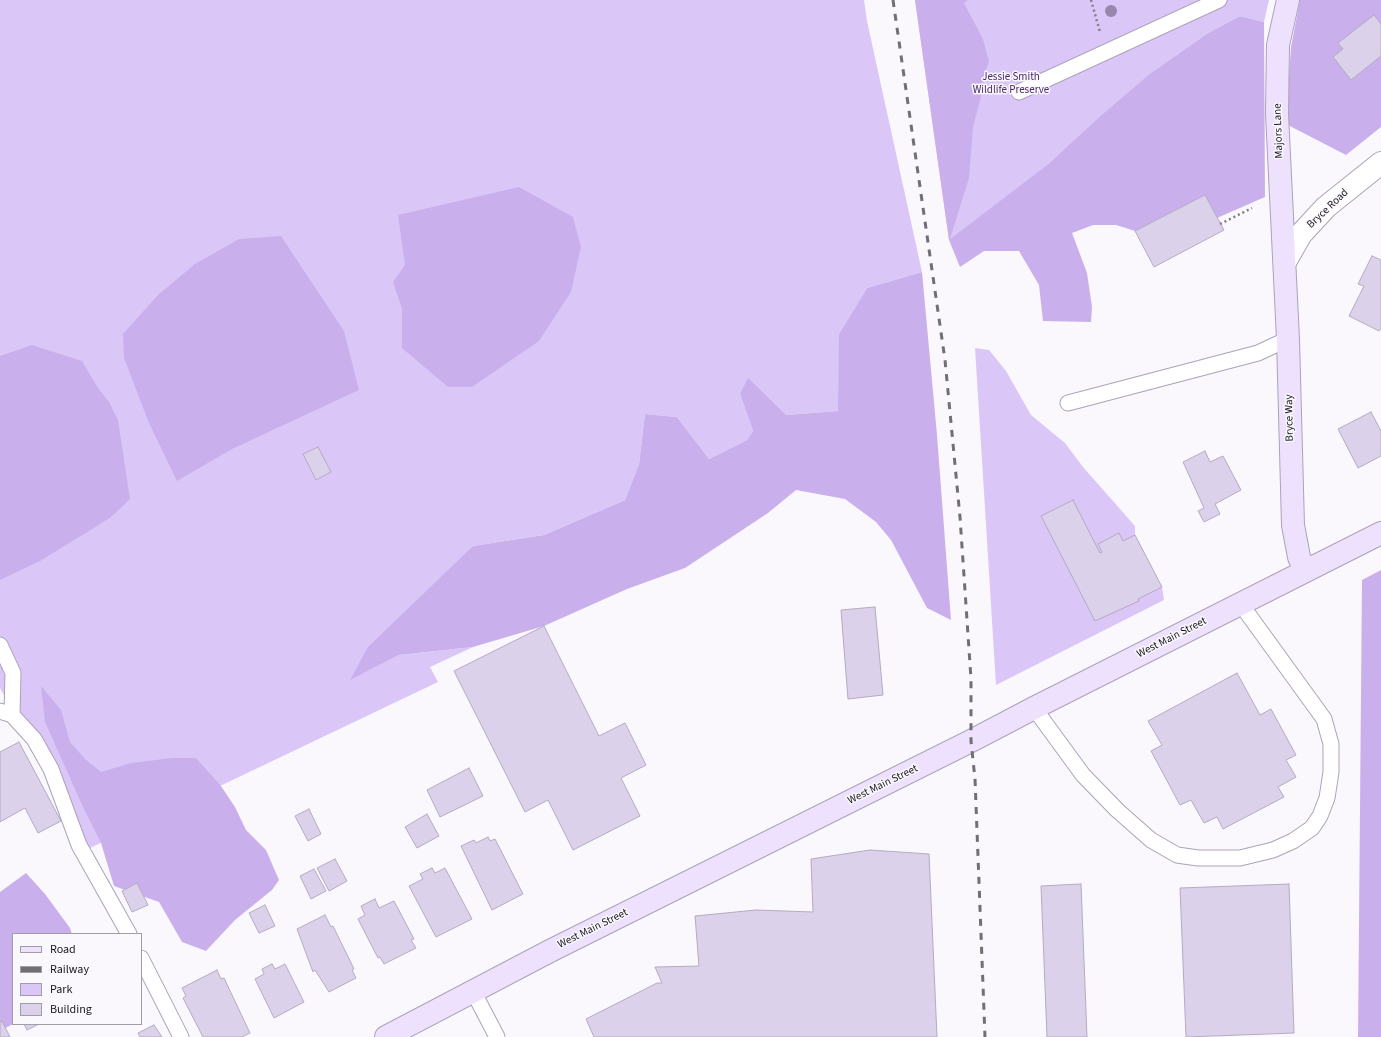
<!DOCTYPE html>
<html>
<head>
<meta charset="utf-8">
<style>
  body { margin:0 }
  #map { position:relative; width:1381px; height:1037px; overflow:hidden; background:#faf8fd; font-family:"Source Sans 3",sans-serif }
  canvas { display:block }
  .legend { position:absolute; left:12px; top:933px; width:130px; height:92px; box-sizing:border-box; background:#faf8fd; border:1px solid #a09ea4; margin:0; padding:5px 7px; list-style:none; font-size:12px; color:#1a161f }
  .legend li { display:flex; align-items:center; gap:8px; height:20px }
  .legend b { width:20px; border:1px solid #a09ea4 }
</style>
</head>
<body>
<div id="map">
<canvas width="1381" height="1037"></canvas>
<ul class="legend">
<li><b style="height:5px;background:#eee1fd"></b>Road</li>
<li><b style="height:5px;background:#716e75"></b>Railway</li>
<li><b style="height:11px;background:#dac7f7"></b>Park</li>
<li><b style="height:11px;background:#dbd1ea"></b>Building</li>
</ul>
</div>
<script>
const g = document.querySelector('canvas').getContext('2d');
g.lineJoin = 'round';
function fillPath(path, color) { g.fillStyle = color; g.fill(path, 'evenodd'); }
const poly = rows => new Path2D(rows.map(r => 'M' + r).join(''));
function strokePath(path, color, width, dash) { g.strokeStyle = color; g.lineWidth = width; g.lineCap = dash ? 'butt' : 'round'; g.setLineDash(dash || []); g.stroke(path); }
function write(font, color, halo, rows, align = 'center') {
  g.font = font + ' "Source Sans 3",sans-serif'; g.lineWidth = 3; g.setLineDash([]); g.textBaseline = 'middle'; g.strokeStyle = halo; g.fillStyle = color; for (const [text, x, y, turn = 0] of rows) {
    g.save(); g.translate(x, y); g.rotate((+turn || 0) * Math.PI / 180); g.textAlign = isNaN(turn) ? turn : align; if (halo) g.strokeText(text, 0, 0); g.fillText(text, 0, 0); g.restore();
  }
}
const green = poly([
  [0,0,864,0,867,21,922,272,867,288,839,334,839,411,786,415,740,394,753,431,747,440,709,459,677,417,645,414,639,464,625,500,544,535,473,546,351,679,399,655,473,647,430,667,438,682,88,849,0,688],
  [915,0,1269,0,1264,22,1240,16,1208,33,1148,75,1099,117,1048,164,949,240],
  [975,348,989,350,1006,371,1031,415,1065,443,1083,467,1135,526,1135,535,1162,587,1164,600,996,685]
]);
const forest = poly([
  [915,0,968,0,964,3,983,39,989,62,984,75,982,93,973,127,969,178,950,239,1048,164,1099,117,1148,75,1208,33,1240,16,1264,22,1265,197,1217,218,1205,195,1135,231,1116,225,1093,225,1072,233,1087,273,1092,307,1091,322,1043,321,1039,285,1019,251,984,251,960,267,949,240],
  [1300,0,1381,0,1381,127,1346,155,1286,124,1291,47],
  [519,187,573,217,581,247,571,292,539,341,472,387,448,387,402,348,402,309,393,282,405,265,398,215],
  [281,236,344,331,359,390,232,449,177,481,149,423,124,358,123,334,158,295,195,264,239,239],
  [922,272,937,435,951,620,927,608,891,540,876,522,845,499,796,490,768,513,685,568,627,589,544,626,473,647,399,655,350,680,368,647,473,546,544,535,625,500,639,464,645,414,677,417,709,459,747,440,753,431,740,394,748,378,786,415,838,411,839,334,867,288],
  [32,345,82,361,98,388,109,402,118,420,130,499,110,518,40,561,0,580,0,356],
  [1381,570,1381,1037,1358,1037,1362,580],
  [41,686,61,710,70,742,85,759,101,772,131,763,172,758,196,758,221,786,235,807,246,830,266,850,279,880,272,890,235,920,206,951,182,942,159,902,114,886,101,843,83,807,45,722],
  [26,873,45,894,70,928,72,934,13,934,13,1024,0,1031,0,892]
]);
const building = poly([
  [1374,15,1381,24,1381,56,1351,80,1333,57,1343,49,1338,43,1374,15],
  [1205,195,1224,230,1154,267,1135,231,1205,195],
  [1372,256,1381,260,1381,328,1379,331,1349,316,1364,286,1358,284,1372,256],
  [1371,412,1381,431,1381,456,1358,468,1338,429,1371,412],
  [318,447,331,472,316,480,303,454,318,447],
  [1205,451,1210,462,1223,456,1241,490,1215,504,1220,514,1204,522,1198,511,1204,508,1183,462,1205,451],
  [1073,500,1100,553,1102,552,1098,544,1119,533,1123,541,1135,535,1162,587,1138,599,1139,601,1095,621,1041,516,1073,500],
  [875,607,883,695,848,699,841,610,875,607],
  [544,626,599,736,625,723,646,765,621,778,640,816,573,850,548,800,525,812,454,671,544,626],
  [1237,673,1260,715,1271,709,1296,755,1286,760,1296,777,1278,787,1284,797,1223,829,1217,817,1204,823,1191,800,1180,805,1151,751,1162,745,1148,721,1237,673],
  [19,742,61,821,38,833,25,808,0,822,0,752,19,742],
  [469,768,483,796,440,817,427,790,469,768],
  [309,809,321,834,308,841,295,816,309,809],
  [427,814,439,836,417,848,405,827,427,814],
  [488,837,490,841,495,839,523,894,492,910,461,846,474,840,476,843,488,837],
  [870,850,929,854,937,1037,594,1037,586,1019,657,983,662,983,655,967,699,966,695,916,756,910,813,912,811,859,870,850],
  [335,859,347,881,329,891,317,868,335,859],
  [432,868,435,873,445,868,472,919,436,937,409,886,423,879,420,874,432,868],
  [314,869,326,891,311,899,300,876,314,869],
  [137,883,148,905,132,912,122,891,137,883],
  [1081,884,1087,1037,1047,1037,1041,886,1081,884],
  [1289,884,1294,1033,1186,1037,1180,888,1289,884],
  [375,899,379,908,394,901,414,939,411,940,416,948,384,964,380,957,378,958,358,919,365,915,361,906,375,899],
  [265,905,275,926,259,933,249,913,265,905],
  [325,915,331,927,333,926,354,969,352,970,356,978,329,992,315,970,313,972,297,929,325,915],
  [272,964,275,969,285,964,304,1002,274,1018,255,979,264,974,262,969,272,964],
  [217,970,221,979,224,978,250,1033,242,1037,203,1037,183,998,186,996,182,988,217,970],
  [2,1021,10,1037,0,1037,0,1022,2,1021],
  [24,1024,39,1024,27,1030,24,1024],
  [154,1025,162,1037,140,1037,138,1033,154,1025]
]);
const path = poly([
  [1091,0,1100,32],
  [1220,224,1252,208]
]);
const lane = poly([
  [1019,92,1219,0],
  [1068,403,1258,353,1288,339],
  [0,645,13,673,12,715],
  [1034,708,1083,775,1117,810,1151,840,1177,855,1198,858,1240,858,1273,850,1293,841,1312,828,1320,816,1327,798,1331,772,1331,744,1324,719,1240,603],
  [0,711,12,715,34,739,51,769,79,845,129,934],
  [141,958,181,1037],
  [473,991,497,1037]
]);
const street = poly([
  [1285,262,1301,234,1326,207,1381,163]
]);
const secondary = poly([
  [1288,0,1278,45,1277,114,1288,339,1293,525,1299,557,1305,571],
  [386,1037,550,951,971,741,1034,708,1381,533]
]);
const rail = poly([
  [893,0,945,360,960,517,971,679,971,741,975,779,985,1037]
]);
const trees = [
  [1111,11]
];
const parkNames = [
  ["Jessie Smith",1011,78],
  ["Wildlife Preserve",1011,91]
];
const streetNames = [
  ["Majors Lane",1279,131,-92],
  ["Bryce Road",1328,209,-43],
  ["Bryce Way",1290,418,-91],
  ["West Main Street",1172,638,-27],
  ["West Main Street",883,785,-26],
  ["West Main Street",593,929,-26]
];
fillPath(green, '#dac7f7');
fillPath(forest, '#c9b0ec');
fillPath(building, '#dbd1ea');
strokePath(building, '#b4aac2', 1);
strokePath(lane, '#aba2b9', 17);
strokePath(street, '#aba2b9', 24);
strokePath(secondary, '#aba2b9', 24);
strokePath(path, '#817e85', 2.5, [2, 3]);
strokePath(lane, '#fff', 15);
strokePath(street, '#fff', 22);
strokePath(secondary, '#eee1fd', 22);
strokePath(rail, '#716e75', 3, [7, 7]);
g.fillStyle = '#9986ae';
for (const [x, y] of trees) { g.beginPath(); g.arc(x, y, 6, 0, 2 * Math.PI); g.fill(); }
write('11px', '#4a286d', '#faf8fd', parkNames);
write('11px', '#1a161f', '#faf8fd', streetNames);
</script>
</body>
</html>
